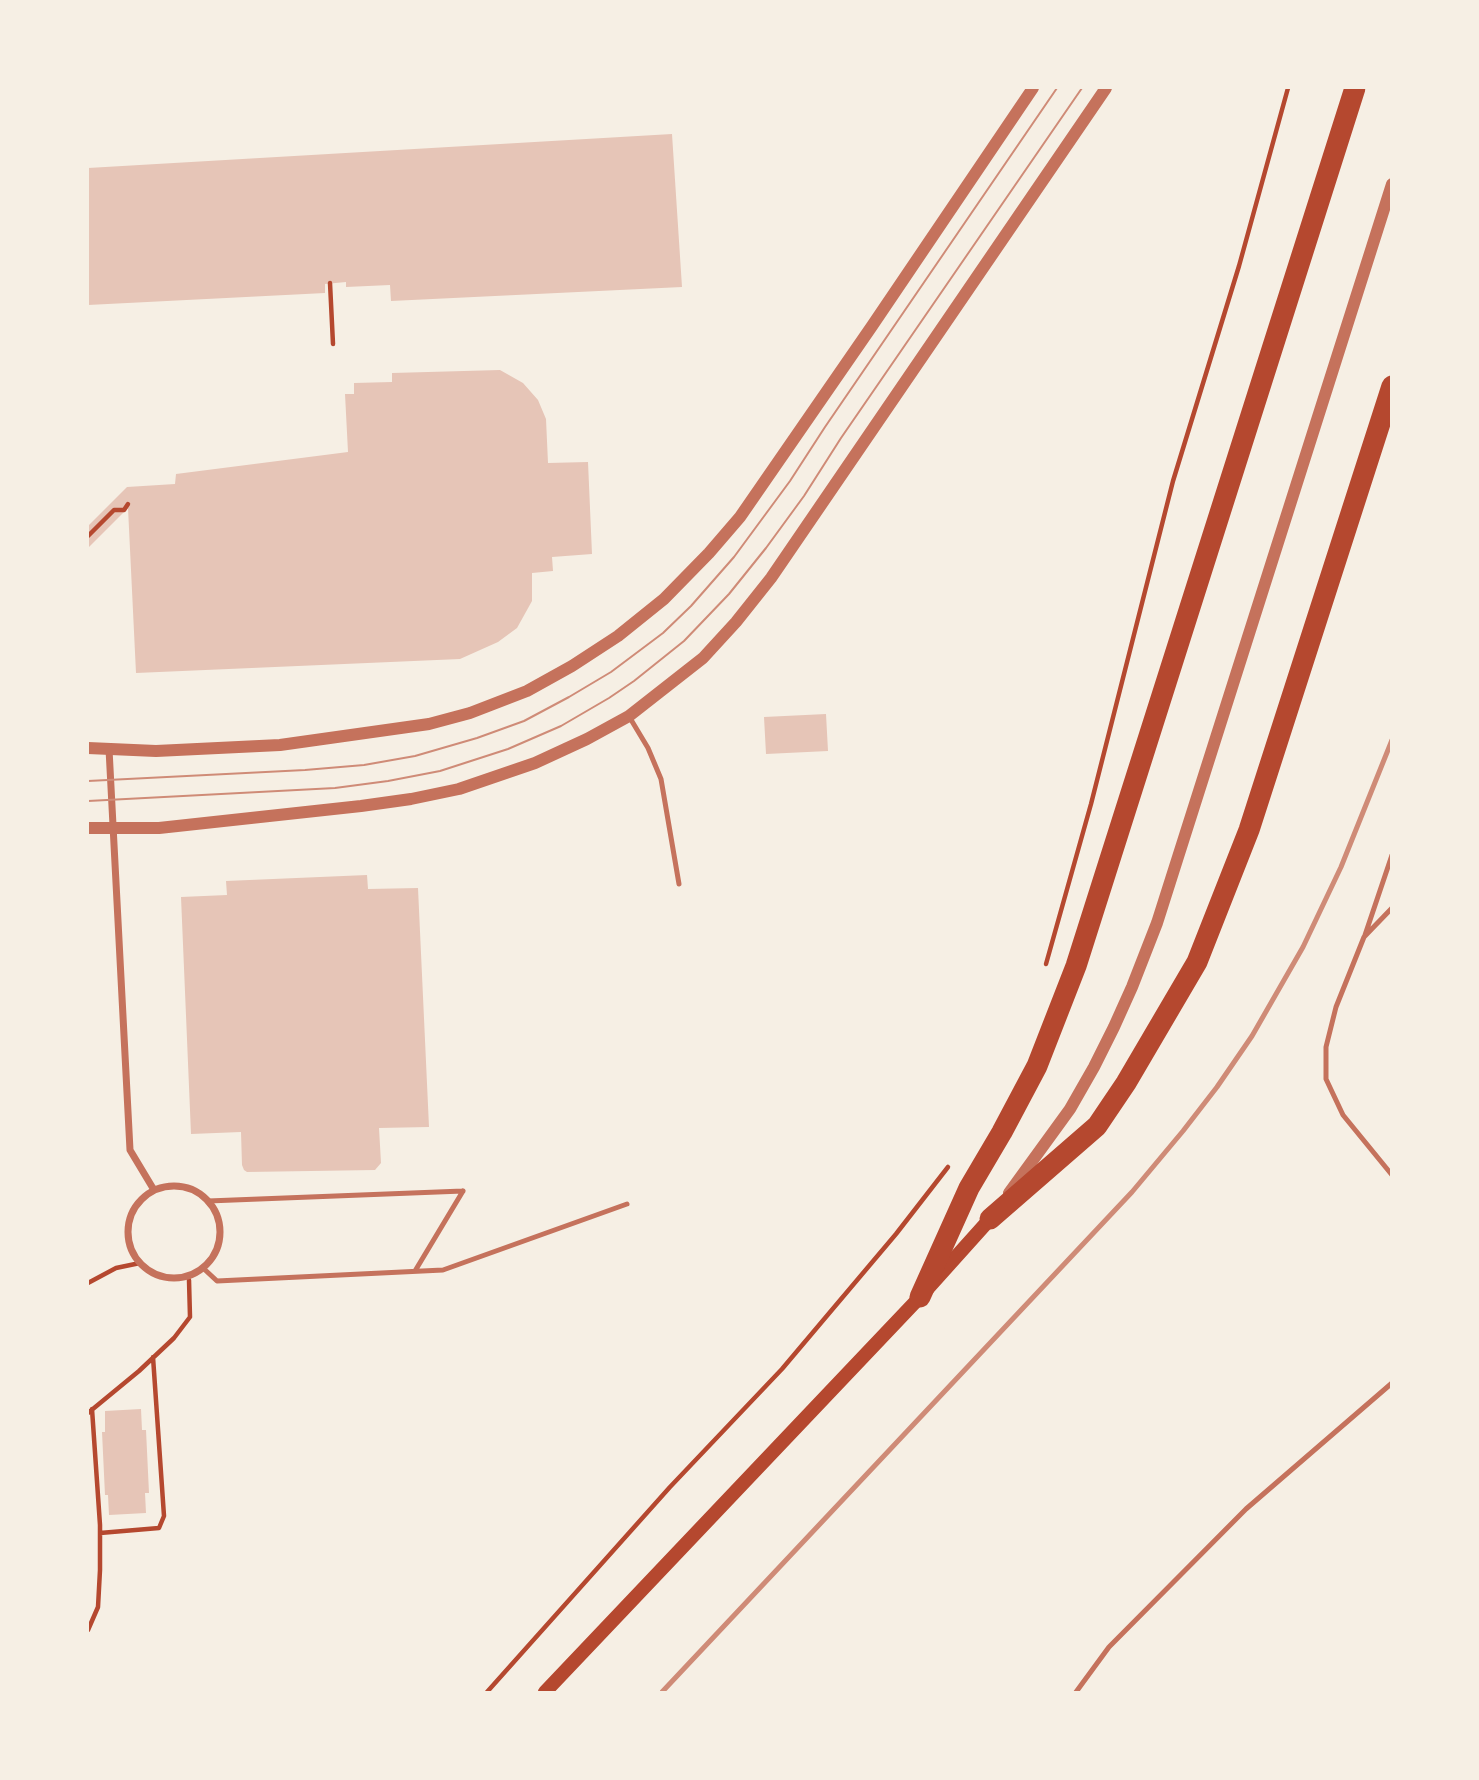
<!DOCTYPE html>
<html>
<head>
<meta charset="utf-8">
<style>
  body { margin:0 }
  #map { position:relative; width:1479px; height:1780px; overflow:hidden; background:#f6efe4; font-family:"Exo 2",sans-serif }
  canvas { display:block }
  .frame { position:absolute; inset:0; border:89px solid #f6efe4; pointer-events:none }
</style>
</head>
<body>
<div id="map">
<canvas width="1479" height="1780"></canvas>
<div class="frame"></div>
</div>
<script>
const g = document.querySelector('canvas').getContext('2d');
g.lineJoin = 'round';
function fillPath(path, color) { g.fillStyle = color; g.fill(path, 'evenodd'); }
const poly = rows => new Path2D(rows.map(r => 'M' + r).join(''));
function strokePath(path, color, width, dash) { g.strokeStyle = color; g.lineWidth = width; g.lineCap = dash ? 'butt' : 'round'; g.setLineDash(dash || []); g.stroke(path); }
const building = poly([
  [672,134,682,287,391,301,390,285,346,287,346,282,325,284,325,293,88,305,88,168],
  [500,370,523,383,538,400,546,419,548,463,588,462,592,554,552,557,553,571,532,573,532,601,517,628,498,642,460,659,136,673,128,508,88,548,88,526,127,487,175,484,176,474,348,452,345,394,354,394,354,383,392,382,392,373],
  [826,714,828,751,766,754,764,717],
  [367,875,368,889,418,888,429,1127,379,1128,381,1163,375,1170,247,1172,244,1170,242,1165,241,1132,191,1134,181,897,227,895,226,881],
  [141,1409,142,1430,146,1430,149,1493,145,1493,146,1513,109,1515,108,1495,105,1495,102,1432,105,1432,105,1411]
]);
const path = poly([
  [330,283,333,344],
  [88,536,114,510,124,510,128,504],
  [1046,964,1091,804,1173,481,1239,266,1288,88],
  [88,1283,116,1268,140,1263],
  [88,1413,139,1371,174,1338,190,1317,189,1280],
  [100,1533,159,1528,164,1516,153,1357],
  [88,1630,98,1607,100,1570,100,1525,92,1409],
  [487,1692,670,1487,782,1369,896,1234,948,1167]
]);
const service = poly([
  [630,718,648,748,661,779,679,884],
  [1392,908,1364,937,1336,1007,1326,1047,1326,1079,1343,1115,1392,1175],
  [1365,935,1392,855],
  [208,1201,463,1191],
  [203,1268,217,1281,443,1270,627,1204],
  [415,1271,463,1191],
  [1076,1692,1109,1647,1246,1509,1392,1383]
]);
const minor = poly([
  [109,749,130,1150,154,1190],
  '128 1232a46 46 0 1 1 92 0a46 46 0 1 1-92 0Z'
]);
const tertiary = poly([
  [88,748,156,751,280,745,429,724,470,713,527,691,572,666,618,636,664,599,709,553,740,517,872,326,1033,88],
  [88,828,159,828,361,806,411,799,459,789,535,763,587,739,629,716,703,658,736,622,771,578,1106,88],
  [1009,1193,1070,1109,1094,1067,1114,1027,1132,987,1157,923,1392,184]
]);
const secondary = poly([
  [545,1692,920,1297,990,1219]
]);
const motorway = poly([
  [990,1219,1097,1126,1126,1083,1197,962,1249,830,1392,386],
  [920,1297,969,1188,1002,1132,1037,1066,1076,966,1355,88]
]);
const tram = poly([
  [88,781,305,770,364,765,415,756,477,738,524,721,569,697,611,672,663,633,691,606,734,557,790,481,825,427,1057,88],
  [88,801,335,788,388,781,440,771,508,749,561,726,609,698,634,681,684,641,729,594,766,548,804,496,841,438,1082,88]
]);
const rail = poly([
  [662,1692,1132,1192,1183,1131,1217,1087,1252,1036,1303,947,1341,867,1392,740]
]);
fillPath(building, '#e6c5b7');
strokePath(path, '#b5482f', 4.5);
strokePath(service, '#c5725c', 5);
strokePath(minor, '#c5725c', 7);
strokePath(tertiary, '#c5725c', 12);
strokePath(secondary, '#b5482f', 14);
strokePath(motorway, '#b5482f', 21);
strokePath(tram, '#cf8b77', 2);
strokePath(rail, '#cf8b77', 5);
</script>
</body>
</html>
